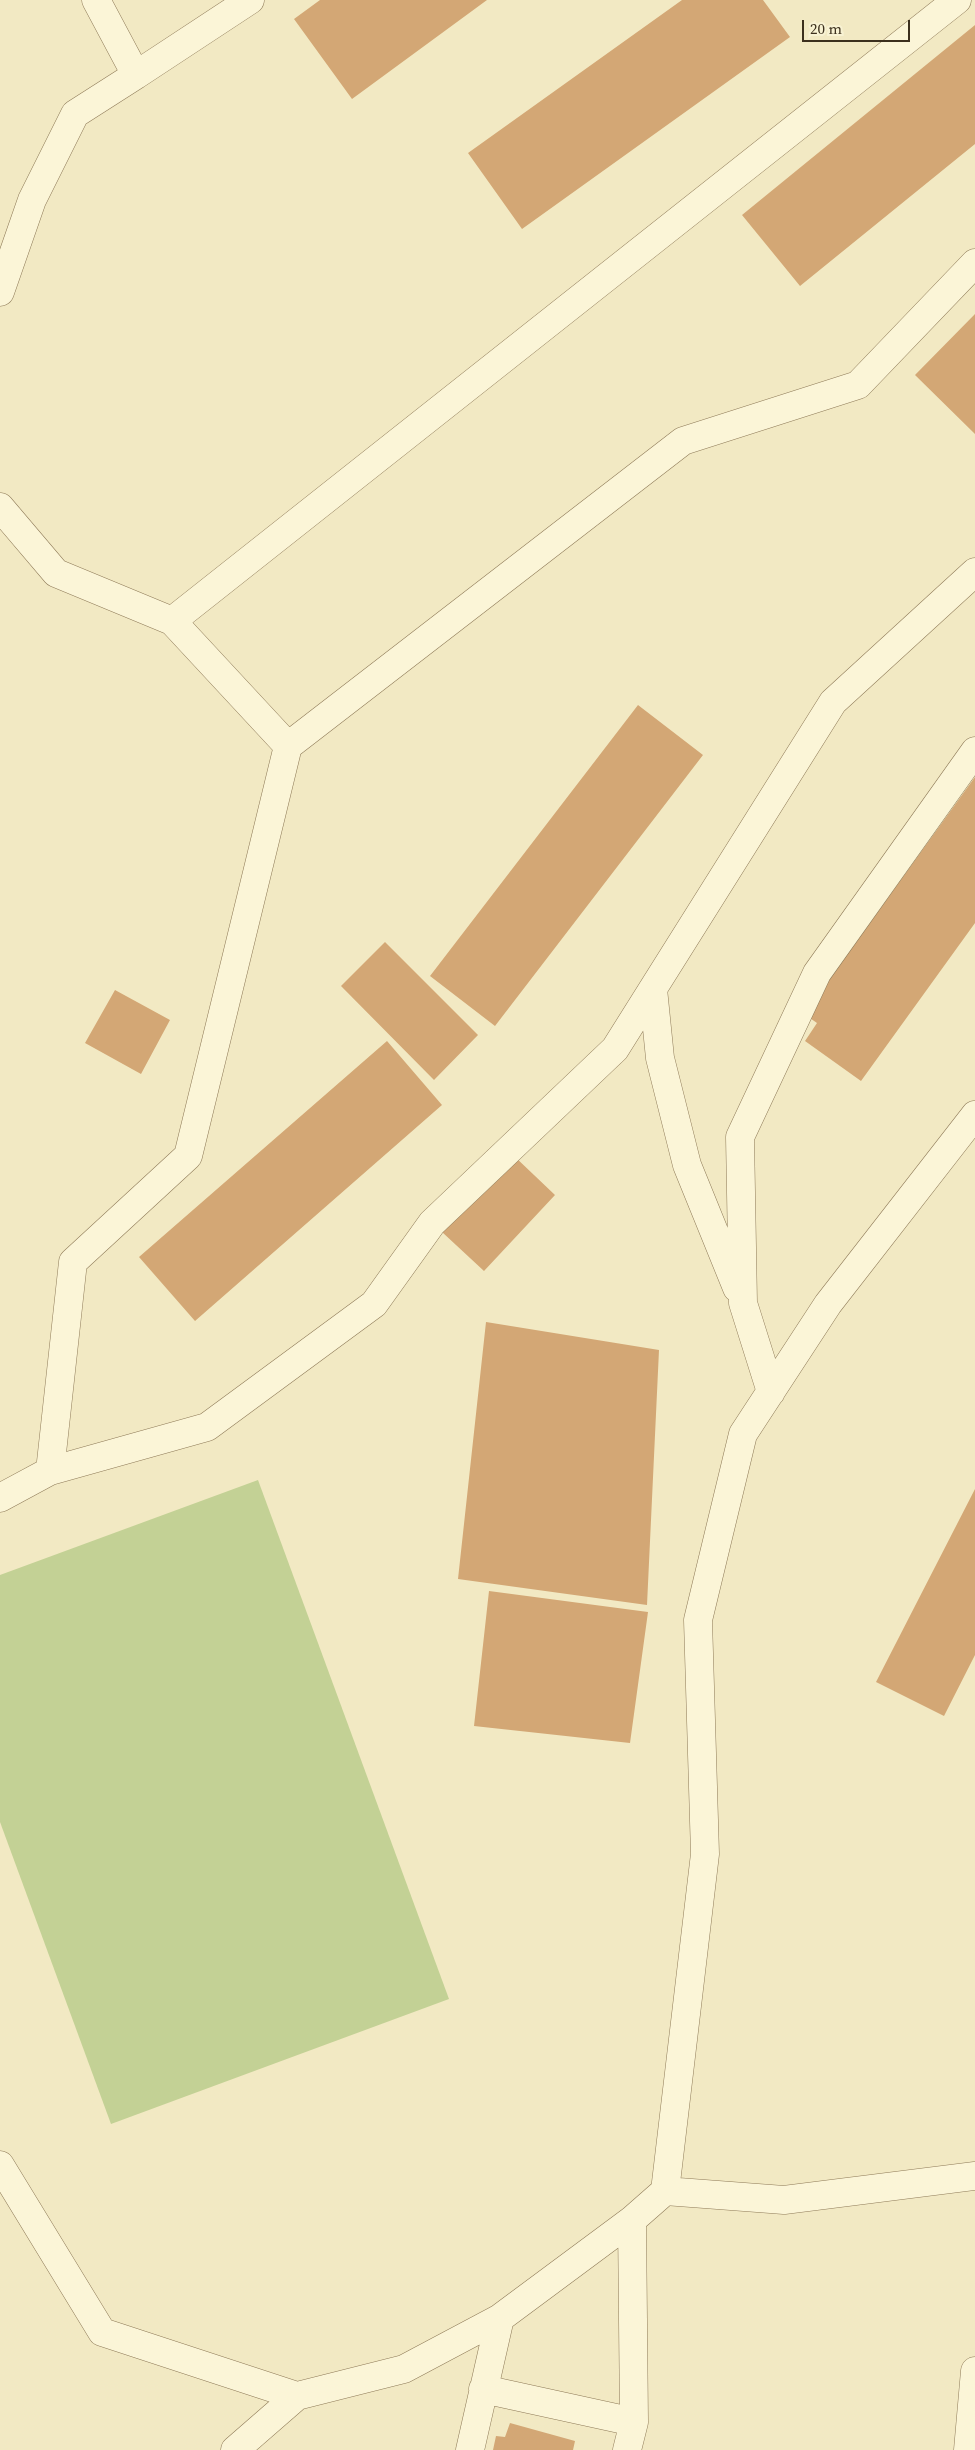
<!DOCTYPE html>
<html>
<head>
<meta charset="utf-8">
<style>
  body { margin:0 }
  #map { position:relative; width:975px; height:2450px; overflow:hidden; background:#f2e9c3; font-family:"Source Serif 4",serif }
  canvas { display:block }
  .scale { position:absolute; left:802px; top:20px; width:108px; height:22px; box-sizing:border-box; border:2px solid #3c301d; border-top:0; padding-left:6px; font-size:15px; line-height:18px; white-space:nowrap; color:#3c301d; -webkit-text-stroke:4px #f8f2d3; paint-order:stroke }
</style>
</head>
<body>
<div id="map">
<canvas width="975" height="2450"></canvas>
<div class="scale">20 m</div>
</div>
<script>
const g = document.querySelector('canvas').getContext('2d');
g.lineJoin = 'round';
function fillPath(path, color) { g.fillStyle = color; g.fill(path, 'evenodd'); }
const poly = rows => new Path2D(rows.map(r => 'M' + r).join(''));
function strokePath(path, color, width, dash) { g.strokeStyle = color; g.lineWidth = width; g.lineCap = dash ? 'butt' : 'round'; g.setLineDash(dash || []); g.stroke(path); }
const green = poly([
  [258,1480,449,1999,111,2124,0,1822,0,1575]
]);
const building = poly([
  [320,0,487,0,352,99,294,19],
  [682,0,763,0,790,37,522,229,468,153],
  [975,25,975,144,800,286,742,215],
  [975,314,975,434,915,375],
  [638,705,703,755,495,1026,430,976],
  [975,777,975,923,861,1081,805,1041,817,1023,804,1014],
  [385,942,478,1035,434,1080,341,986],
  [115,990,170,1020,141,1074,85,1043],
  [387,1041,442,1105,195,1321,139,1257],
  [513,1155,555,1195,484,1271,442,1232],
  [486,1322,659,1350,647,1605,458,1579],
  [975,1489,975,1655,944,1716,876,1682],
  [489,1591,648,1612,630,1743,474,1726],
  [510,2423,575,2441,573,2450,493,2450,496,2436,505,2437]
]);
const minor = poly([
  [136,75,250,0],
  [0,292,32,200,75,114,136,75,96,0],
  [0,507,56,573,172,621,288,746],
  [172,621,957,0],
  [653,989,660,1058,687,1165,737,1288],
  [771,1392,743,1303,740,1137,817,973,975,751],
  [50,1471,73,1262,188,1156,288,746,683,441,858,385,975,263],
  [0,1498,50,1471,207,1427,374,1304,432,1223,615,1049,833,702,975,572],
  [0,2165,102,2332,297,2396],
  [665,2191,784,2200,975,2176],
  [483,2389,634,2422],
  [235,2450,297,2396,404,2369,500,2318,632,2220,665,2191,705,1854,698,1620,743,1434,828,1304,975,1115],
  [470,2450,500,2318],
  [627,2450,634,2422,632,2220],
  [968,2450,975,2371]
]);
fillPath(green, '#c3d195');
fillPath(building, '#d3a775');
strokePath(minor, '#8e7a58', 29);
strokePath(minor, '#fbf5d7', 28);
</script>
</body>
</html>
